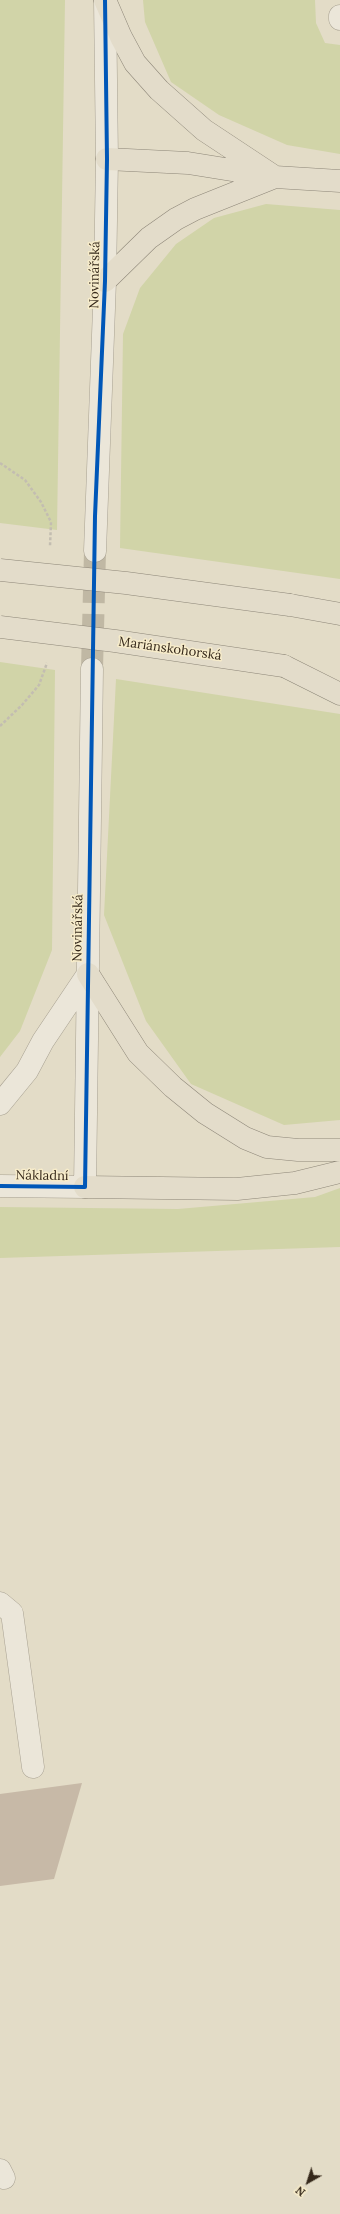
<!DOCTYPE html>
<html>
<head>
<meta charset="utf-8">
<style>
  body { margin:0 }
  #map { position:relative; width:340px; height:2214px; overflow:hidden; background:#e3dcc7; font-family:Lora,serif }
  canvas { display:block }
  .north { position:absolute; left:288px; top:2162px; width:40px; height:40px; -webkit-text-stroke:3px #f7ecca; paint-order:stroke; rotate:219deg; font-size:11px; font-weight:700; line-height:16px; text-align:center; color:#35281a }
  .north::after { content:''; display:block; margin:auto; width:14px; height:18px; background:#35281a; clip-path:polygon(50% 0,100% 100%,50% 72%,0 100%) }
</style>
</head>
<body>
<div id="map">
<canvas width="340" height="2214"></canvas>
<div class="north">N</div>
</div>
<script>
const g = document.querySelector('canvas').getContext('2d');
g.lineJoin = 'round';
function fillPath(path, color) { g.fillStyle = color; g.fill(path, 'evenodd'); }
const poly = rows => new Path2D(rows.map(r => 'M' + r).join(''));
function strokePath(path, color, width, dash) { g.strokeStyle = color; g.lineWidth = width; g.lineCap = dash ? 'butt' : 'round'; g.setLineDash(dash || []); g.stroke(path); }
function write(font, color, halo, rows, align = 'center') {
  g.font = font + ' Lora,serif'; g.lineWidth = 3; g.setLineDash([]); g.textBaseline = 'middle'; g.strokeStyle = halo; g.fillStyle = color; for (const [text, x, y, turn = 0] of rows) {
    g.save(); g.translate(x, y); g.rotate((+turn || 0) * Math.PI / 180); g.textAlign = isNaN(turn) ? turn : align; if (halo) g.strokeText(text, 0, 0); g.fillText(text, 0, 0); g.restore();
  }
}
const green = poly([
  [0,0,65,0,57,530,0,523],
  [143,0,315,0,316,23,325,43,340,45,340,154,287,145,219,115,171,82,145,22],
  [266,204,340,210,340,579,120,548,123,334,140,288,176,244,214,218],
  [0,662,55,670,52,950,20,1031,0,1057],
  [116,679,340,714,340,1120,284,1125,191,1084,146,1021,104,915],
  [340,1188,340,1247,0,1258,0,1207,178,1209,315,1197]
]);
const building = poly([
  [82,1783,54,1879,0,1886,0,1794]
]);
const minorTunnel = poly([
  [92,669,95,551]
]);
const path = poly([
  [0,463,25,480,41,502,51,522,50,546],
  [0,726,22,705,39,685,47,663]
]);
const minor = poly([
  [340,19,340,16],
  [95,551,105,281,107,159,105,0],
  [0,1104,27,1071,43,1041,88,974],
  [0,1186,85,1187,92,669],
  [0,1603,12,1613,33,1767],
  [0,2170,4,2178]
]);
const major = poly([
  [105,0,121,37,135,63,159,90,204,130,275,177],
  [107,159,188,163,275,177,340,181],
  [105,281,149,238,176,219,195,209,275,177],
  [290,605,340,614],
  [284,666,340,694],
  [88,974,138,1053,173,1087,205,1113,245,1138,267,1147,298,1150,340,1150],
  [85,1187,237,1189,295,1183,340,1172]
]);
const majorBridge = poly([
  [0,570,126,583,290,605],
  [0,627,115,641,284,666]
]);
const cycleway = poly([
  [0,1186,85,1187,95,516,105,281,107,159,105,0]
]);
const streetNames = [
  ["Novinářská",95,275,-89],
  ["Mariánskohorská",170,649,8],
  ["Novinářská",78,928,-89],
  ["Nákladní",42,1176,1]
];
fillPath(green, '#d1d4a8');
fillPath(building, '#c7b9a7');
strokePath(minorTunnel, '#c0b8a4', 22, [22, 11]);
strokePath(minor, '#a7a091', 23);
strokePath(major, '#8d8678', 23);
strokePath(path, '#c3bdb1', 2.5, [3, 2]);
strokePath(minor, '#ebe6d9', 22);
strokePath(major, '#e3dcca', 22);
strokePath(majorBridge, '#8d8678', 23, []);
strokePath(majorBridge, '#e3dcca', 22);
strokePath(cycleway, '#0057b8', 4);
write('13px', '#35281a', '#f7ecca', streetNames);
</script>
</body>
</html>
